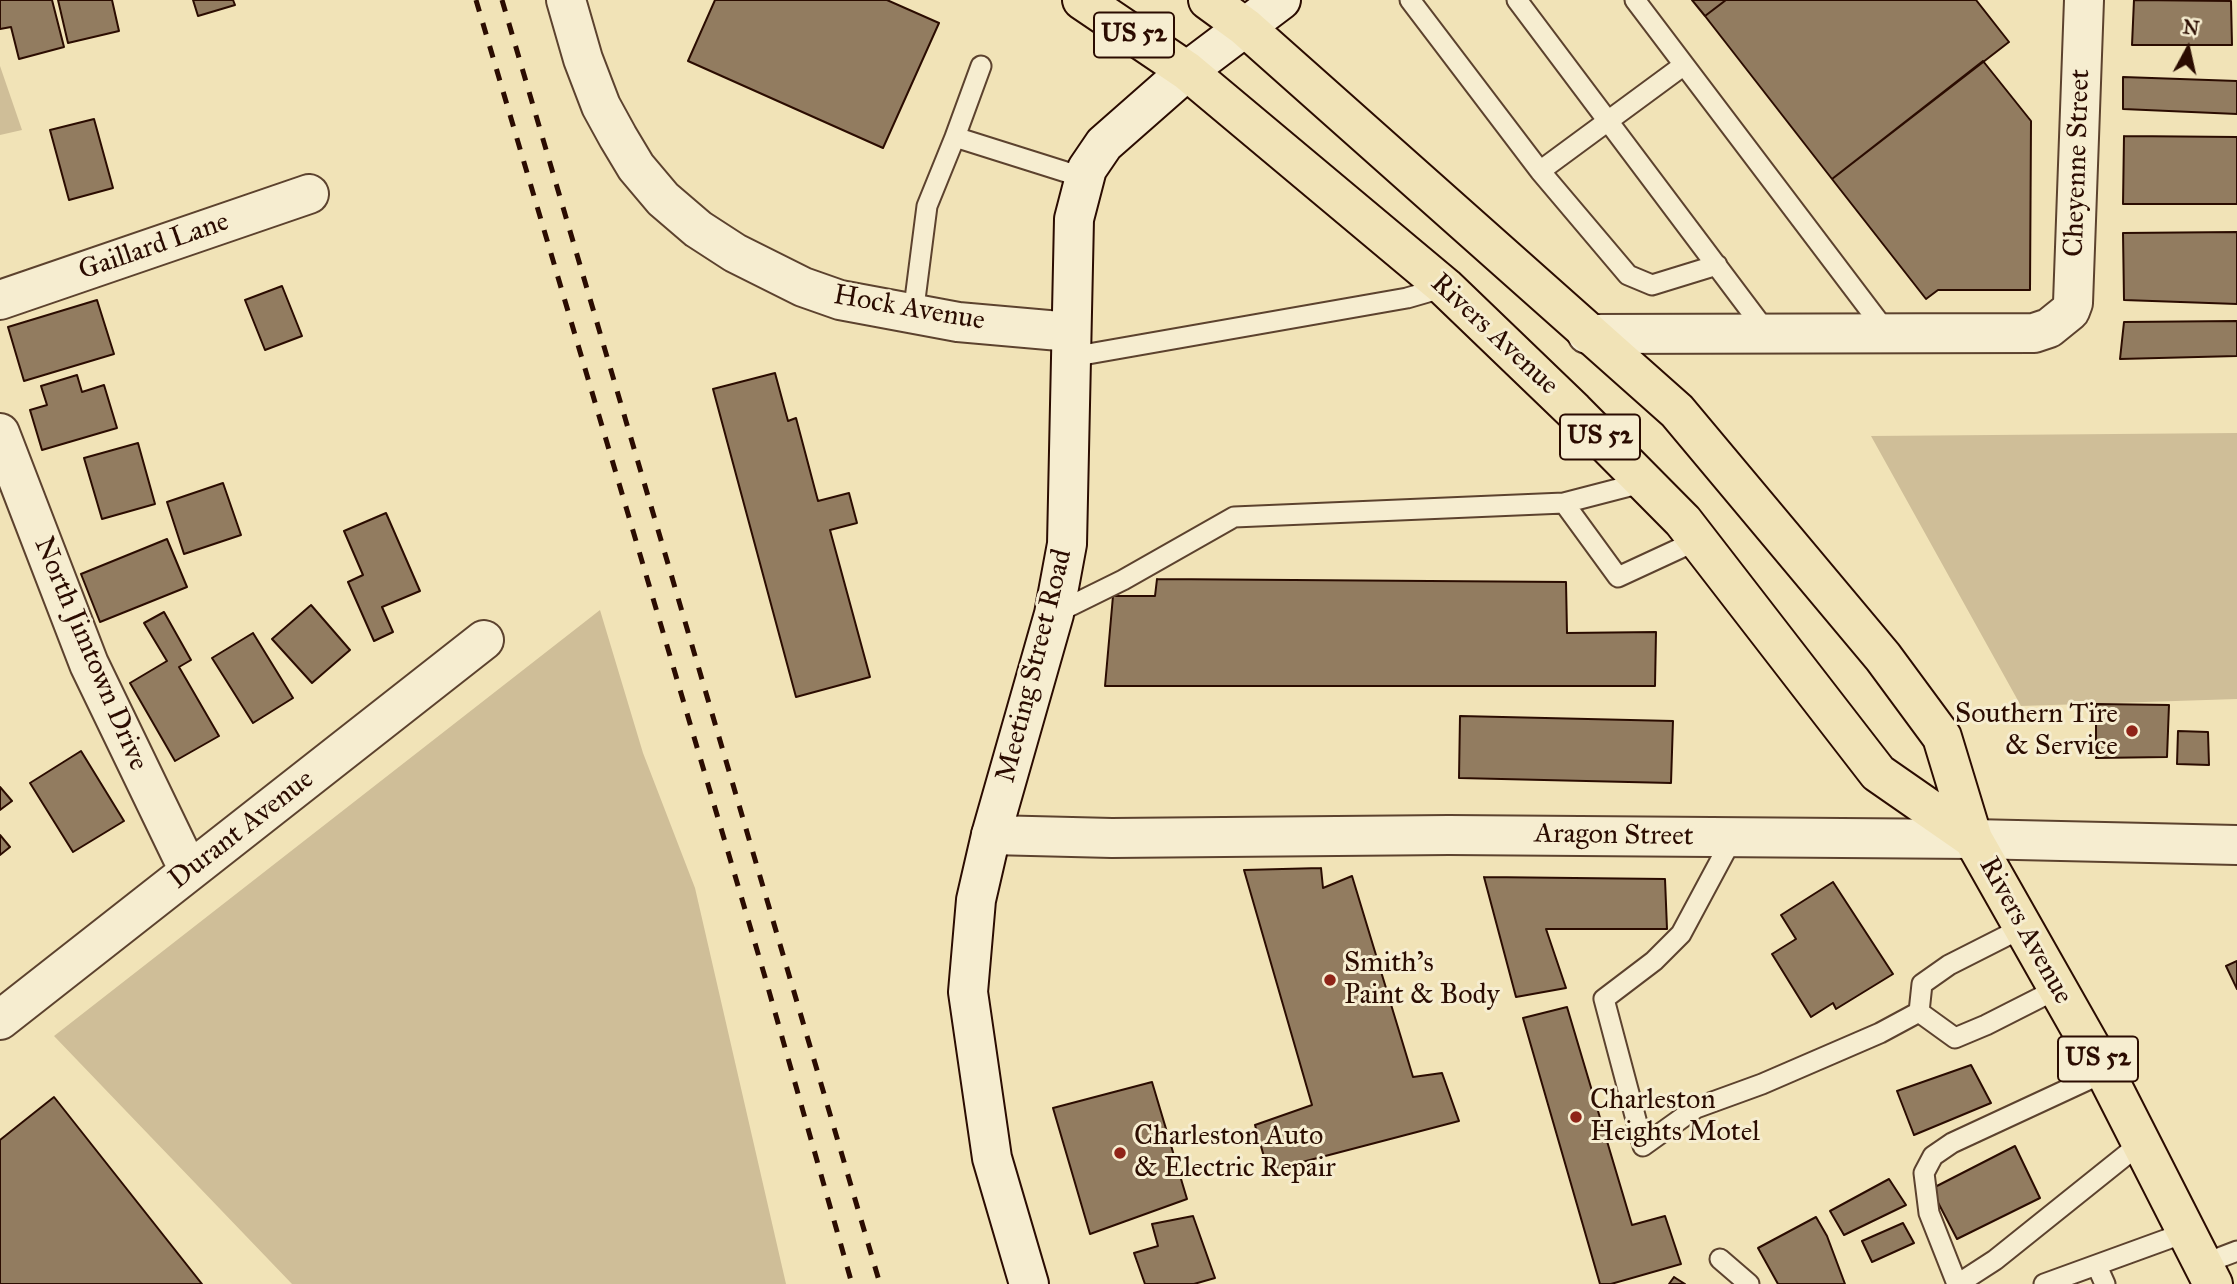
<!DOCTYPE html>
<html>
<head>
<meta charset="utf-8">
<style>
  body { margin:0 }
  #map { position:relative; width:2237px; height:1284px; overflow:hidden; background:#f1e3b7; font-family:"IM FELL Great Primer",serif }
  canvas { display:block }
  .north { position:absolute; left:2153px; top:14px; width:70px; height:70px; -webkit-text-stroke:5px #f6edd0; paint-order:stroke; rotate:8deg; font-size:19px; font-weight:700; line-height:28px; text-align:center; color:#2b0c01 }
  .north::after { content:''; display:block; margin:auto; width:24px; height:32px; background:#2b0c01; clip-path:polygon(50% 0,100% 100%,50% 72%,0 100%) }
</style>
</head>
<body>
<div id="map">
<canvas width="2237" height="1284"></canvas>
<div class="north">N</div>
</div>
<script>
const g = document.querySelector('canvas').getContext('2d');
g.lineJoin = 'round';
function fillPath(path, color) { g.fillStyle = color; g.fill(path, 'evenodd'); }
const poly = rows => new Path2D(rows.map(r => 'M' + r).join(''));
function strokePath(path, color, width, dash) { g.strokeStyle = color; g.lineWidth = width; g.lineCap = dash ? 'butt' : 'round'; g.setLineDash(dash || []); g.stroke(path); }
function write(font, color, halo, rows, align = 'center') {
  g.font = font + ' "IM FELL Great Primer",serif'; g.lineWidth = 6; g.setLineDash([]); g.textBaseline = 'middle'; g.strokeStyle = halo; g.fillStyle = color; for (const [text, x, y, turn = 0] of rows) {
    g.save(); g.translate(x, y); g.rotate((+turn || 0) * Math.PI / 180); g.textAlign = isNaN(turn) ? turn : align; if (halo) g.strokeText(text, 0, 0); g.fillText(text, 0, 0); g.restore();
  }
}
const green = poly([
  [0,66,22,130,0,135],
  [2237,433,2237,699,2021,706,1871,436],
  [600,610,643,753,695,888,786,1284,292,1284,54,1036]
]);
const building = poly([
  [0,0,52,0,64,47,19,59,11,27,0,29,0,0],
  [58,0,112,0,119,31,68,43,58,0],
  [193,0,233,0,235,5,198,16,193,0],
  [715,0,887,0,939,23,883,148,688,61,715,0],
  [1692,0,1726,0,1705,16,1692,0],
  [1726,0,1976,0,2009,42,1832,179,1705,16,1726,0],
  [2134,0,2231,1,2232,45,2132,45,2134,0],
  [1983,61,2031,121,2030,290,1938,290,1926,299,1832,179,1983,61],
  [2123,77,2237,81,2237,114,2123,109,2123,77],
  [94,119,113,188,69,200,50,130,94,119],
  [2124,136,2237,137,2237,204,2123,204,2124,136],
  [2237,232,2237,304,2124,300,2123,233,2237,232],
  [282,286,302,336,265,350,245,300,282,286],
  [97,300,114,354,24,381,8,327,97,300],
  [2237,321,2237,356,2120,359,2124,322,2237,321],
  [775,373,788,421,796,418,818,501,849,493,857,523,830,530,870,677,796,697,713,389,775,373],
  [77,375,82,392,104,385,117,428,42,450,30,410,47,405,41,386,77,375],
  [138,443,155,504,102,519,84,458,138,443],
  [223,483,241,535,184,554,167,502,223,483],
  [386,513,420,591,382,607,393,632,374,641,348,582,363,575,344,531,386,513],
  [167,539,187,587,100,622,81,574,167,539],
  [1157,579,1566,582,1567,633,1656,632,1655,686,1105,686,1113,596,1155,596,1157,579],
  [311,605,350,650,312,683,272,639,311,605],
  [164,612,191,660,179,667,219,736,175,761,130,683,167,661,144,623,164,612],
  [253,633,293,698,253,723,212,658,253,633],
  [2096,704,2169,705,2167,757,2096,758,2096,704],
  [1460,716,1673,721,1671,783,1459,778,1460,716],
  [2178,731,2208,732,2209,765,2177,764,2178,731],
  [81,751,124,821,73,852,30,783,81,751],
  [0,787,12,801,0,810,0,787],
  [0,835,10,847,0,855,0,835],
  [1321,868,1323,888,1352,876,1413,1077,1442,1073,1459,1121,1268,1171,1255,1125,1312,1105,1244,870,1321,868],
  [1484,877,1665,879,1667,929,1546,929,1566,988,1516,997,1484,877],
  [1833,882,1893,974,1836,1009,1833,1003,1811,1017,1772,954,1796,939,1781,915,1833,882],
  [2237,961,2237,989,2226,966,2237,961],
  [1567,1007,1632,1225,1665,1216,1681,1264,1611,1284,1600,1284,1523,1018,1567,1007],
  [1971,1065,1991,1103,1914,1135,1897,1091,1971,1065],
  [1152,1082,1187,1199,1090,1234,1053,1108,1152,1082],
  [54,1097,202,1284,0,1284,0,1140,54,1097],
  [2015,1146,2040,1198,1957,1239,1931,1189,2015,1146],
  [1889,1179,1906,1205,1844,1235,1830,1211,1889,1179],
  [1193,1216,1215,1278,1194,1284,1145,1284,1134,1253,1158,1246,1152,1224,1193,1216],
  [1816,1217,1827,1236,1845,1284,1778,1284,1758,1248,1816,1217],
  [1903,1223,1914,1243,1872,1262,1862,1241,1903,1223],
  [1674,1277,1685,1284,1669,1284,1674,1277]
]);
const lane = poly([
  [1410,0,1540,171,1684,65],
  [1517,0,1768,334],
  [1635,0,1888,334],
  [955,137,981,66],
  [1540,171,1628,275,1652,285,1717,265],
  [913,315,927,206,955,137,1085,178],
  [1071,357,1407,298,1445,287],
  [1564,503,1618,577,1698,540],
  [1054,614,1123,580,1234,517,1564,503,1645,482],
  [1733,837,1681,934,1654,961,1604,999,1643,1146,1696,1108,1762,1084,1880,1033,1919,1012,1922,984,1949,965,2024,927],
  [1919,1012,1955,1038,1986,1025,2057,989],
  [1720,1259,1749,1284],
  [2203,1264,2237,1251],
  [2097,1266,2105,1284],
  [1957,1284,1929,1213,1924,1173,1933,1156,1952,1143,2105,1072],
  [1958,1284,1995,1260,2141,1143],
  [2044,1284,2187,1232]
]);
const street = poly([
  [566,0,583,59,601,106,618,137,636,167,663,199,698,229,735,253,803,287,840,300,958,322,1071,332],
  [0,300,309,194],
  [1587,334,2034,333,2049,328,2070,311,2073,303,2084,0],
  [0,433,89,664,189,871],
  [991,835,1112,838,1449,835,1973,839,2237,845],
  [0,1020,484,640]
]);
const secondary = poly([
  [1029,1284,992,1158,968,992,976,900,991,835,1054,614,1067,544,1074,219,1087,169,1104,144,1187,71,1281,0]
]);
const primary = poly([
  [1082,0,1187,71,1445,287,1574,411,1683,521,1878,773,1973,839],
  [1208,0,1245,27,1677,411,1883,657,1942,737,1973,839,2105,1072,2213,1284]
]);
const rail = poly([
  [476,0,765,977,852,1284],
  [502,0,880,1284]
]);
const markers = [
  [2132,731,7,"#8f2418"],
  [1330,980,7,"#8f2418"],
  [1576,1117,7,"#8f2418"],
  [1120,1153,7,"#8f2418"]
];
const shields = [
  [1134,35,80],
  [1600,437,80],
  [2098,1059,80]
];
const shieldNames = [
  ["US 52",1134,35],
  ["US 52",1600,437],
  ["US 52",2098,1059]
];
const streetNames = [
  ["Cheyenne Street",2078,163,-88],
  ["Gaillard Lane",154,247,-19],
  ["Hock Avenue",909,309,10],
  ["Rivers Avenue",1494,335,43],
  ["North Jimtown Drive",90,654,67],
  ["Meeting Street Road",1035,666,-76],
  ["Durant Avenue",242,830,-38],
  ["Aragon Street",1614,836,1],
  ["Rivers Avenue",2025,931,61]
];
const poiNames = [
  ["Southern Tire",2118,715,"right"],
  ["& Service",2118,747,"right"],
  ["Smith's",1344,964],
  ["Paint & Body",1344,996],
  ["Charleston",1590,1101],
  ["Heights Motel",1590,1133],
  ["Charleston Auto",1134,1137],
  ["& Electric Repair",1134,1169]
];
fillPath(green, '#cfbe98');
fillPath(building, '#927c60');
strokePath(building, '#2b0c01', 2);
strokePath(lane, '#5c422e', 23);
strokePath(street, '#5c422e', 42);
strokePath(secondary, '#2b0c01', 42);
strokePath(primary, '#2b0c01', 42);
strokePath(lane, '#f6edd0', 19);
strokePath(street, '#f6edd0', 38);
strokePath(secondary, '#f6edd0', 38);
strokePath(primary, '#f1e3b7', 38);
strokePath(rail, '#2b0c01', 5, [12, 12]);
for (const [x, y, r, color] of markers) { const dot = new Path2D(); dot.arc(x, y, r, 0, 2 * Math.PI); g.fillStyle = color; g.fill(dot); strokePath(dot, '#f6edd0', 2.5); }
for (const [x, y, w] of shields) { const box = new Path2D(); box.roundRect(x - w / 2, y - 22.5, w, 45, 5); g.fillStyle = '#f6edd0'; g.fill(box); strokePath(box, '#2b0c01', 2); }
write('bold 26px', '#2b0c01', null, shieldNames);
write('28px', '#2b0c01', '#f6edd0', streetNames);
write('28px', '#2b0c01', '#f6edd0', poiNames, 'left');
</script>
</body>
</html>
